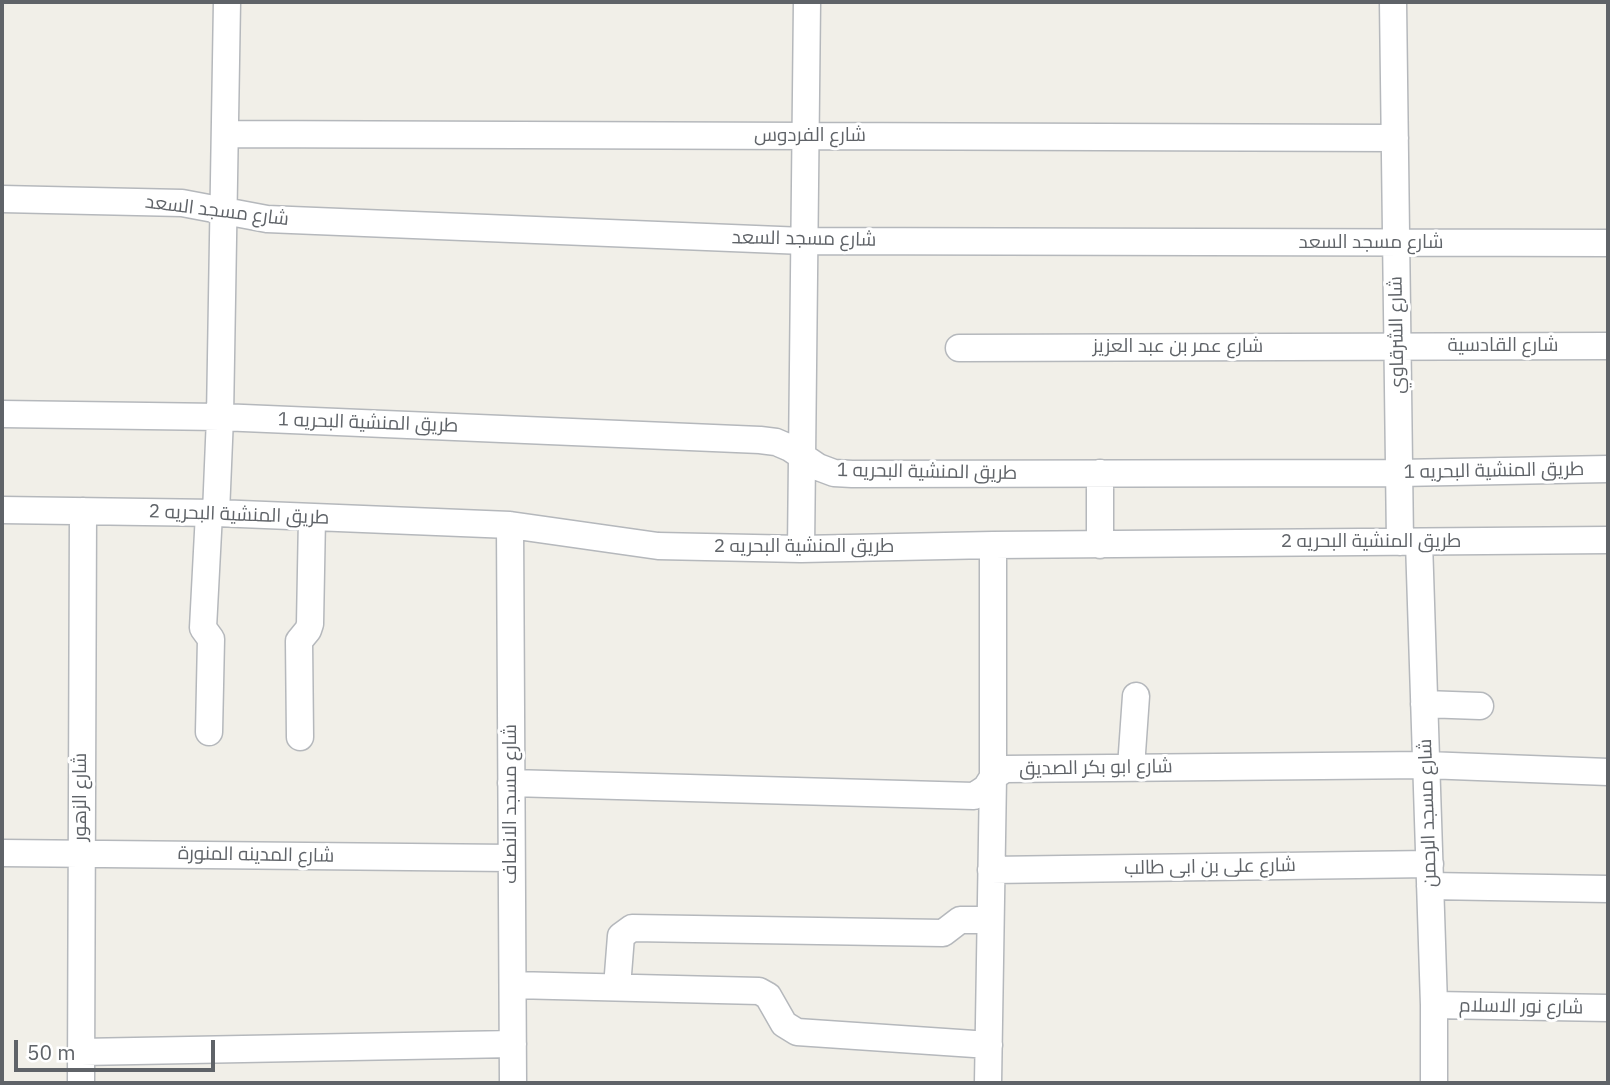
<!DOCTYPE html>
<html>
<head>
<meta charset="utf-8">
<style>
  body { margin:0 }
  #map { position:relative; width:1610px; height:1085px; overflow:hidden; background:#f1efe8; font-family:"IBM Plex Sans",sans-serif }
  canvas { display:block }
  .frame { position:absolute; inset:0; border:4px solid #5f6368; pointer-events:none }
  .scale { position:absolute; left:14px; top:1040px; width:201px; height:32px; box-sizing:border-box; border:4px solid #5f6368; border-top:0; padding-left:9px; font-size:21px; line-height:24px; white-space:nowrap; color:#5f6368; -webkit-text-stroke:5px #fff; paint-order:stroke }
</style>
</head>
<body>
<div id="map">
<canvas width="1610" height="1085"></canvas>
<div class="frame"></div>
<div class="scale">50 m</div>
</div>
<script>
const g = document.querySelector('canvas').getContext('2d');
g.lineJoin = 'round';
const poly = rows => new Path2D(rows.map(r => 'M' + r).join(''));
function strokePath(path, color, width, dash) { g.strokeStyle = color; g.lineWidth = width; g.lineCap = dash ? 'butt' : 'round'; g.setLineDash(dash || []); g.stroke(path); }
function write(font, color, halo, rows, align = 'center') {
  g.font = font + ' "IBM Plex Sans",Cairo,sans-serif'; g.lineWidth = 6; g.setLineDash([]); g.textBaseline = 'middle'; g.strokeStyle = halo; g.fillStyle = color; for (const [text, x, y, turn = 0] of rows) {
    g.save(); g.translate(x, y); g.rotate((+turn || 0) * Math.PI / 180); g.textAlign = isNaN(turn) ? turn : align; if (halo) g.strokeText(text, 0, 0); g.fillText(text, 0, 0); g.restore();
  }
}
const street = poly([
  [1393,2,1400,542],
  [225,134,1395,138],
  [2,199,182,203,267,219,804,241,1608,243],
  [959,348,1608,346],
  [2,414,220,417,760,440,776,442,790,448,818,467,834,473,852,474,1399,473,1608,469],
  [1100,473,1100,545],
  [2,510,216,513,510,525,658,546,801,549,993,545,1608,540],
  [209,513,203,628,211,639,209,732],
  [216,513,220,417,227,2],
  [510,525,513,1083],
  [1419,542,1434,1005,1434,1083],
  [801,549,807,2],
  [1424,704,1480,706],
  [300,737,299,641,308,630,310,624,312,517],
  [1131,767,1136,696],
  [511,783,974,796,986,788,993,777,1005,769,1426,765,1608,772],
  [2,853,511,858],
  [991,870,1430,864],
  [1430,886,1608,889],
  [513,985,759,991,768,996,784,1024,797,1032,989,1045],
  [617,987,621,936,632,928,943,933,960,920,990,920],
  [1434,1005,1608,1008],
  [81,1052,513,1044],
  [81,1083,83,511],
  [988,1083,993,777,993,545]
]);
const streetNames = [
  ["شارع الفردوس",810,136],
  ["شارع مسجد السعد",217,211,7],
  ["شارع مسجد السعد",804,239,1],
  ["شارع مسجد السعد",1371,243],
  ["شارع الشرقاوي",1397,335,-91],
  ["شارع القادسية",1503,346],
  ["شارع عمر بن عبد العزيز",1178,347],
  ["طريق المنشية البحريه 1",368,423,2],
  ["طريق المنشية البحريه 1",1494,471,-1],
  ["طريق المنشية البحريه 1",927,472,1],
  ["طريق المنشية البحريه 2",239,515,2],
  ["طريق المنشية البحريه 2",1371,542],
  ["طريق المنشية البحريه 2",804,547],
  ["شارع ابو بكر الصديق",1096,768,-1],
  ["شارع الزهور",81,797,-90],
  ["شارع مسجد الانصاف",511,804,-90],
  ["شارع مسجد الرحمن",1428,813,-92],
  ["شارع المدينه المنورة",256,855,1],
  ["شارع على بن ابى طالب",1210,867,-1],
  ["شارع نور الاسلام",1521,1007,1]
];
strokePath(street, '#b5b8bc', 29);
strokePath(street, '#fff', 26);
write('19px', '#5f6368', '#fff', streetNames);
</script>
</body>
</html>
